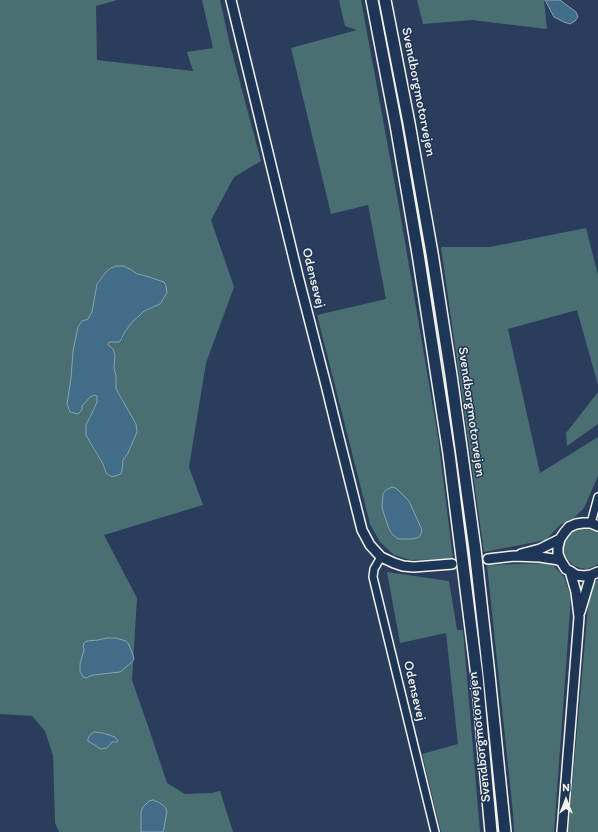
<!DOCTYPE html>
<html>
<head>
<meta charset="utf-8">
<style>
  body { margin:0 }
  #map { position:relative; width:598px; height:832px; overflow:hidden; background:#2a3d5c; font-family:Itim,sans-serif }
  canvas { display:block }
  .north { position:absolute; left:546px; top:780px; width:40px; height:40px; -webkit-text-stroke:3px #1d3557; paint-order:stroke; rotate:0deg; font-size:11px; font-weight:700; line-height:16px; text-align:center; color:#f4f1e8 }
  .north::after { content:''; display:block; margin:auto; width:14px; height:18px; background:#f4f1e8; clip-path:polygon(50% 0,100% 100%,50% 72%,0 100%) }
</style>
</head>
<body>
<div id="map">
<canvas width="598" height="832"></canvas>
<div class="north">N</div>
</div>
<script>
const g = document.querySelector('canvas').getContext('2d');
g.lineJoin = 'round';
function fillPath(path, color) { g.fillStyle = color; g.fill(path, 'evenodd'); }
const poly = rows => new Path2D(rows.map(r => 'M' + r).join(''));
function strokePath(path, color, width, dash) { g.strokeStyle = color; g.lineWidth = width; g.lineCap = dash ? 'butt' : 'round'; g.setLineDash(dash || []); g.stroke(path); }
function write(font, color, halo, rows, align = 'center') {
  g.font = font + ' Itim,sans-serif'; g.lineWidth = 3; g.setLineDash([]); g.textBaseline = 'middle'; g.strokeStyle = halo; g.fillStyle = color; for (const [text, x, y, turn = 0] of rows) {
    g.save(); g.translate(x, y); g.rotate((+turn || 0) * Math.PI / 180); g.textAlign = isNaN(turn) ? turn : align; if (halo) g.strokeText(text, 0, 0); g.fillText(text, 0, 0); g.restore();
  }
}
const green = poly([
  [0,0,117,0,96,6,97,60,193,71,187,52,213,48,202,0,220,0,230,45,261,161,234,177,211,220,234,287,206,363,189,467,203,505,104,535,137,598,132,680,149,729,167,783,185,794,211,793,220,791,233,832,59,832,55,823,53,755,45,731,32,716,0,714],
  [116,266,130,269,137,274,146,276,160,304,144,311,140,315,133,321,124,333,122,340,109,342,108,345,115,354,114,368,116,376,116,389,136,424,137,432,128,453,123,460,122,471,106,473,103,464,91,445,86,435,92,413,97,402,98,396,94,395,90,397,82,406,67,404,82,321,88,319,92,312,97,284,106,272],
  [339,0,361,0,399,207,438,437,453,559,410,560,394,555,380,542,370,524,317,315,386,299,368,205,331,214,291,48,357,30,345,26],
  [417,0,544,0,547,29,472,20,423,24],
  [586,228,598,275,598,385,577,310,508,329,540,473,598,437,598,476,584,508,574,518,560,525,546,540,484,552,441,247,490,247],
  [598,392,598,424,567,446,566,433],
  [579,527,586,527,591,528,598,532,598,564,595,566,587,569,580,568,573,565,568,560,564,554,564,542,567,536,572,531],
  [551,563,564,577,571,597,554,832,514,832,513,813,487,565],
  [387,572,449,581,457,630,463,630,480,832,441,832,422,754,458,744,446,633,400,643],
  [598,580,598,832,568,832,589,597,592,583]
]);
const water = poly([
  [545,0,560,0,576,12,578,17,575,21,570,24,564,22,554,17,545,0],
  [116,266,123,266,130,269,137,274,146,276,164,282,166,286,167,293,160,304,144,311,140,315,133,321,124,333,121,340,119,342,109,342,108,345,113,349,115,355,114,368,116,376,116,389,136,424,137,432,128,453,123,460,122,471,121,474,112,477,106,473,103,464,91,444,86,435,86,425,92,413,97,402,97,396,94,395,90,397,82,406,82,410,78,414,70,412,67,404,71,378,73,351,78,327,82,321,88,319,92,312,97,284,106,272,111,268,116,266],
  [392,487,396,488,409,501,422,530,420,536,417,538,412,539,398,539,392,534,389,529,383,511,382,506,383,494,386,490,392,487],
  [107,638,116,638,126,641,128,643,133,655,134,659,132,662,120,672,93,675,86,678,83,677,80,671,80,664,84,650,83,646,84,643,87,641,98,640,107,638],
  [94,732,103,733,115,737,118,741,117,742,112,742,107,748,101,749,88,741,88,739,90,735,94,732],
  [153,800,160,803,165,807,167,811,164,828,163,832,141,832,141,812,143,807,149,801,153,800]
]);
const minor = poly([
  [591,523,598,497],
  [381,557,374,569,373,577,435,832]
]);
const major = poly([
  [231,0,298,276,326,385,338,434,362,530,370,545,381,557,394,563,403,566,414,567,452,564],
  [598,526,591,523,583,523,576,524,569,527,564,533,560,539,558,547,558,554,561,561,566,569,570,571,576,575,584,576,591,575,598,572],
  [521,554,540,549,560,539],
  [488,559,514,556,540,557,553,559,561,561],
  [580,612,591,575],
  [562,832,579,617,576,592,570,571]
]);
const highway = poly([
  [372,0,396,125,418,254,449,454,477,676,491,832],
  [385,0,409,123,432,253,451,375,475,549,489,675,505,832]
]);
const streetNames = [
  ["Svendborgmotorvejen",418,92,79],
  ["Odensevej",313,278,76],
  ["Svendborgmotorvejen",471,412,82],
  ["Odensevej",414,691,77],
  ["Svendborgmotorvejen",480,737,-96]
];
fillPath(green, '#4a6f72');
fillPath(water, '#426d89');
strokePath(water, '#89a2af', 1);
strokePath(minor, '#f4f1e8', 10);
strokePath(major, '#f4f1e8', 12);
strokePath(highway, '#f4f1e8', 14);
strokePath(minor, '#1d3557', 7);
strokePath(major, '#1d3557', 9);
strokePath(highway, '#1d3557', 11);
write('14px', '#f4f1e8', '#1d3557', streetNames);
</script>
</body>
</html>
